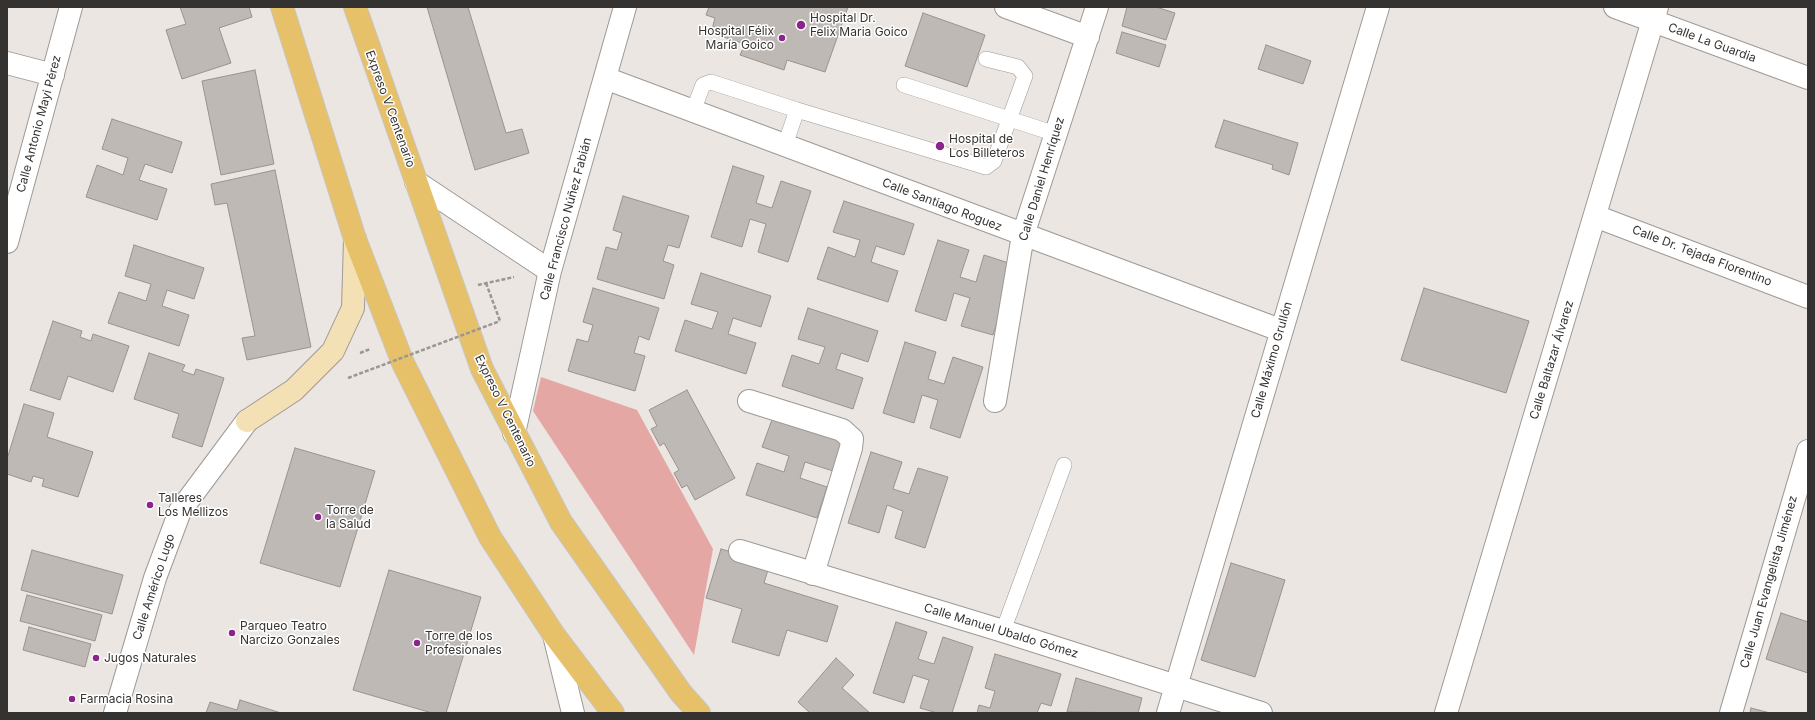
<!DOCTYPE html>
<html>
<head>
<meta charset="utf-8">
<style>
  body { margin:0 }
  #map { position:relative; width:1815px; height:720px; overflow:hidden; background:#ebe6e1; font-family:Inter,sans-serif }
  canvas { display:block }
  .frame { position:absolute; inset:0; border:8px solid #353331; pointer-events:none }
</style>
</head>
<body>
<div id="map">
<canvas width="1815" height="720"></canvas>
<div class="frame"></div>
</div>
<script>
const g = document.querySelector('canvas').getContext('2d');
g.lineJoin = 'round';
function fillPath(path, color) { g.fillStyle = color; g.fill(path, 'evenodd'); }
const poly = rows => new Path2D(rows.map(r => 'M' + r).join(''));
function strokePath(path, color, width, dash) { g.strokeStyle = color; g.lineWidth = width; g.lineCap = dash ? 'butt' : 'round'; g.setLineDash(dash || []); g.stroke(path); }
function write(font, color, halo, rows, align = 'center') {
  g.font = font + ' Inter,sans-serif'; g.lineWidth = 3; g.setLineDash([]); g.textBaseline = 'middle'; g.strokeStyle = halo; g.fillStyle = color; for (const [text, x, y, turn = 0] of rows) {
    g.save(); g.translate(x, y); g.rotate((+turn || 0) * Math.PI / 180); g.textAlign = isNaN(turn) ? turn : align; if (halo) g.strokeText(text, 0, 0); g.fillText(text, 0, 0); g.restore();
  }
}
const green = poly([
  [541,377,637,410,713,549,694,655,533,411]
]);
const building = poly([
  [180,7,249,7,252,17,219,28,231,63,182,79,166,30,186,24,180,7],
  [427,7,468,7,506,133,522,129,529,153,475,170,427,7],
  [709,7,848,7,825,72,787,60,784,70,740,55,745,44,711,33,715,18,706,15,709,7],
  [1127,7,1156,7,1175,13,1166,40,1122,26,1127,7],
  [923,13,985,35,967,87,905,66,923,13],
  [1122,32,1166,45,1159,67,1116,53,1122,32],
  [1266,45,1311,61,1303,84,1258,69,1266,45],
  [255,70,274,164,221,175,202,81,255,70],
  [112,119,182,142,172,173,145,164,139,180,167,189,157,220,86,197,97,165,123,175,128,158,102,149,112,119],
  [1224,120,1298,143,1289,175,1272,169,1273,165,1215,147,1224,120],
  [733,166,764,176,756,203,772,208,781,181,811,191,788,262,758,252,766,224,750,219,742,247,711,237,733,166],
  [275,170,311,347,247,360,242,338,255,336,227,203,215,205,211,184,275,170],
  [623,196,689,216,679,248,668,245,663,261,674,265,664,299,597,279,606,247,617,250,622,233,613,230,623,196],
  [844,201,914,224,904,255,876,246,871,262,898,271,888,302,817,279,828,247,855,257,860,240,833,232,844,201],
  [938,240,969,250,960,277,976,282,984,255,1015,265,993,335,961,326,970,298,954,293,946,321,915,311,938,240],
  [134,245,204,268,194,299,167,290,162,306,189,315,179,346,108,323,119,292,146,301,151,284,125,276,134,245],
  [701,273,771,296,761,327,733,318,728,334,756,343,746,374,675,351,685,320,712,329,718,312,691,304,701,273],
  [593,288,659,308,649,340,639,336,634,353,645,356,635,391,568,371,577,339,588,342,593,325,583,322,593,288],
  [1424,288,1529,321,1506,393,1401,360,1424,288],
  [808,308,878,331,868,362,841,353,836,369,863,378,853,409,782,386,792,355,819,364,825,347,798,339,808,308],
  [53,321,82,331,80,337,91,341,93,334,129,346,113,392,68,376,60,400,30,390,53,321],
  [905,342,936,352,928,379,944,384,953,357,983,367,960,438,930,428,938,400,922,395,914,423,883,413,905,342],
  [149,353,185,365,182,371,194,375,196,369,224,378,202,447,172,437,179,414,134,399,149,353],
  [687,390,735,478,695,500,687,485,682,488,674,473,679,470,664,443,660,446,651,429,657,426,649,410,687,390],
  [24,404,54,413,47,437,93,452,78,497,42,486,44,479,33,476,31,482,7,474,7,459,24,404],
  [773,417,843,440,833,471,805,462,800,478,827,487,817,518,746,495,757,463,784,472,789,456,762,447,773,417],
  [295,448,375,471,340,587,260,563,295,448],
  [871,452,902,462,893,489,909,494,918,468,948,477,925,548,895,538,903,511,887,505,879,533,848,523,871,452],
  [721,549,770,563,764,583,838,606,827,642,787,630,779,656,732,642,742,609,706,598,721,549],
  [32,550,123,575,112,614,21,590,32,550],
  [1231,563,1285,580,1255,677,1201,660,1231,563],
  [389,570,481,597,446,713,432,713,353,690,389,570],
  [27,595,102,615,95,641,20,621,27,595],
  [1781,613,1808,622,1808,673,1766,659,1781,613],
  [896,622,927,632,918,659,934,664,943,637,973,647,952,713,937,713,920,708,929,680,913,675,904,703,873,693,896,622],
  [29,627,91,644,85,667,23,650,29,627],
  [995,654,1061,674,1051,706,1041,703,1037,713,977,713,979,705,990,708,995,691,985,688,995,654],
  [836,658,854,675,842,688,870,713,810,713,798,702,836,658],
  [1076,678,1142,698,1138,713,1067,712,1076,678],
  [240,700,281,713,206,713,210,702,237,710,240,700],
  [1751,708,1770,713,1750,713,1751,708]
]);
const path = poly([
  [486,283,500,321],
  [478,285,514,277],
  [360,353,370,349]
]);
const lane = poly([
  [904,85,1056,134],
  [693,111,703,85,711,82,797,110],
  [785,145,797,110,986,167,994,161,1025,76,1018,67,986,59],
  [1003,631,1064,465]
]);
const street = poly([
  [1006,7,1088,37],
  [1615,7,1808,78],
  [7,63,53,75],
  [605,78,1280,330],
  [416,182,550,271],
  [1595,216,1808,297],
  [7,242,71,7],
  [749,401,842,430,852,439,851,448,813,574],
  [995,401,1023,235,1097,7],
  [514,433,550,271,625,7],
  [740,551,1003,631,1261,713],
  [554,635,573,713],
  [115,713,155,578,180,511,247,421],
  [1168,713,1378,7],
  [1446,713,1657,7],
  [1731,713,1808,451]
]);
const secondary = poly([
  [247,421,294,390,333,351,353,308,355,239]
]);
const primary = poly([
  [282,7,355,239,403,363,490,537,554,635,613,713],
  [355,7,482,369,561,522,681,693,699,713]
]);
const pathBridge = poly([
  [348,378,500,321]
]);
const markers = [
  [801,25,5,"#8a258c"],
  [782,38,4,"#8a258c"],
  [940,146,5,"#8a258c"],
  [150,505,4,"#8a258c"],
  [318,517,4,"#8a258c"],
  [232,633,4,"#8a258c"],
  [417,643,4,"#8a258c"],
  [96,658,4,"#8a258c"],
  [72,699,4,"#8a258c"]
];
const poiNames = [
  ["Hospital Dr.",810,18],
  ["Felix Maria Goico",810,32],
  ["Hospital Félix",774,31,"right"],
  ["María Goico",774,45,"right"],
  ["Hospital de",949,139],
  ["Los Billeteros",949,153],
  ["Talleres",158,498],
  ["Los Mellizos",158,512],
  ["Torre de",326,510],
  ["la Salud",326,524],
  ["Parqueo Teatro",240,626],
  ["Narcizo Gonzales",240,640],
  ["Torre de los",425,636],
  ["Profesionales",425,650],
  ["Jugos Naturales",104,658],
  ["Farmacia Rosina",80,699]
];
const streetNames = [
  ["Calle La Guardia",1712,43,20],
  ["Expreso V Centenario",390,109,70],
  ["Calle Antonio Mayi Pérez",39,124,-75],
  ["Calle Daniel Henríquez",1042,179,-73],
  ["Calle Santiago Roguez",942,205,21],
  ["Calle Francisco Núñez Fabián",566,219,-75],
  ["Calle Dr. Tejada Florentino",1702,256,21],
  ["Calle Máximo Grullón",1272,360,-74],
  ["Calle Baltazar Álvarez",1552,360,-73],
  ["Expreso V Centenario",505,411,64],
  ["Calle Juan Evangelista Jiménez",1769,582,-74],
  ["Calle Américo Lugo",154,587,-72],
  ["Calle Manuel Ubaldo Gómez",1001,631,17]
];
fillPath(green, '#e4a7a4');
fillPath(building, '#bfb9b6');
strokePath(building, '#999290', 1);
strokePath(lane, '#9e9995', 16);
strokePath(street, '#9e9995', 24);
strokePath(secondary, '#9e9995', 24);
strokePath(primary, '#c6c6c5', 24);
strokePath(path, '#9a9693', 2.5, [4, 2]);
strokePath(lane, '#fff', 15);
strokePath(street, '#fff', 22);
strokePath(secondary, '#f3e0b5', 22);
strokePath(primary, '#e7c16a', 22);
strokePath(pathBridge, '#9a9693', 2.5, [4, 2]);
for (const [x, y, r, color] of markers) { const dot = new Path2D(); dot.arc(x, y, r, 0, 2 * Math.PI); g.fillStyle = color; g.fill(dot); strokePath(dot, '#fff', 1.5); }
write('12px', '#353331', '#fff', poiNames, 'left');
write('12px', '#353331', '#fff', streetNames);
</script>
</body>
</html>
